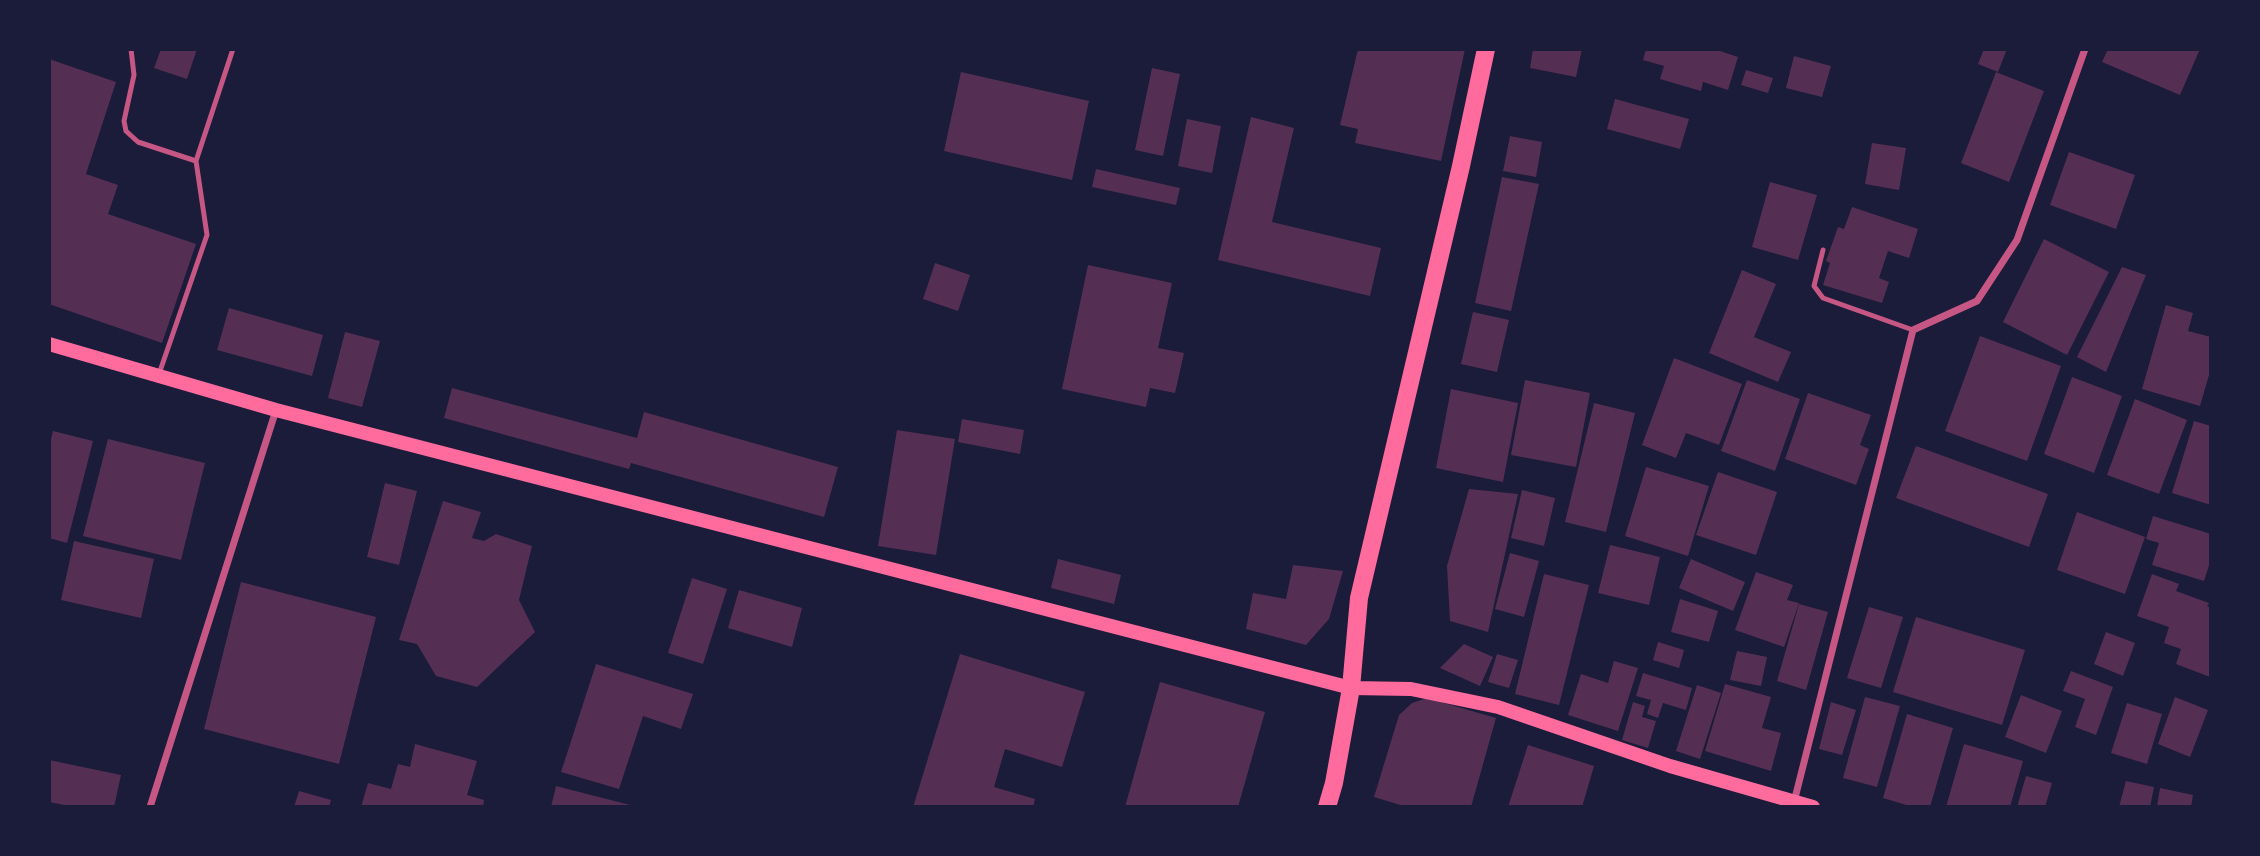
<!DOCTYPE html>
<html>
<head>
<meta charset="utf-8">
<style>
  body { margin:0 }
  #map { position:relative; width:2260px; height:856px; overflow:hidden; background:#1b1b3a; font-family:"Space Grotesk",sans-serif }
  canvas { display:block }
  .frame { position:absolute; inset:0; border:51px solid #1b1b3a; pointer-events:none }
</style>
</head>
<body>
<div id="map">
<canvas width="2260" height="856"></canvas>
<div class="frame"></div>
</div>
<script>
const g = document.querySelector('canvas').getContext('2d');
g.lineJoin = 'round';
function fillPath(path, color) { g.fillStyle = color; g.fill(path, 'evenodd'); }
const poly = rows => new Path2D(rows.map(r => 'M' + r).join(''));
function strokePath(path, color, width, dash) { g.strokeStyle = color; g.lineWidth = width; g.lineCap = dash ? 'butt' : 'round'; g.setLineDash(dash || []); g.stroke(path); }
const building = poly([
  [161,49,197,49,187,79,154,68],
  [1358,49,1465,49,1441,161,1355,143,1358,129,1340,125],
  [1533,49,1582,49,1576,77,1530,68],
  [1646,49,1714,49,1738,57,1728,90,1703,82,1701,91,1660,79,1664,66,1643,60],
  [1984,49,2007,49,1998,72,1978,64],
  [2108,49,2200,49,2180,95,2102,62],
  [1794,56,1831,66,1822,97,1786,88],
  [49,59,116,82,86,174,118,185,108,214,196,244,162,343,49,304],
  [1152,68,1180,74,1163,156,1135,150],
  [1746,70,1773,78,1768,93,1741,85],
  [961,72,1089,101,1072,180,944,151],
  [1996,72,2044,91,2009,182,1961,163],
  [1615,99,1689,119,1680,149,1607,129],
  [1251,117,1294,128,1272,222,1381,248,1370,296,1218,260],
  [1187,119,1221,126,1212,173,1178,166],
  [1510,136,1542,142,1536,177,1503,171],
  [1872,143,1906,148,1899,190,1865,184],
  [2069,152,2135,175,2116,229,2050,205],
  [1096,169,1180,188,1176,205,1092,187],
  [1502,177,1539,184,1511,311,1475,303],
  [1770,182,1817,195,1798,260,1752,247],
  [1852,207,1918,229,1909,258,1888,251,1879,278,1889,282,1882,303,1823,285,1830,263,1826,261,1838,227,1844,229],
  [2044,239,2109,272,2067,355,2003,322],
  [935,263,970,275,958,311,923,299],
  [1088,265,1172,283,1158,348,1184,353,1175,393,1150,388,1146,407,1062,389],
  [2122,267,2146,275,2106,372,2077,357],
  [1742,270,1776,284,1754,337,1791,352,1778,382,1709,353],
  [2166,305,2193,313,2188,331,2211,337,2211,368,2200,406,2142,389],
  [229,308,323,335,312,376,217,350],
  [1473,312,1509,320,1497,372,1461,364],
  [345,332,380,341,362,407,328,398],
  [1980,336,2061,366,2027,461,1945,431],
  [1674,358,1742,384,1719,445,1686,433,1676,458,1642,445],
  [2072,377,2122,396,2094,473,2044,454],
  [1525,380,1590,393,1576,467,1511,455],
  [1747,380,1800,399,1775,471,1721,451],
  [452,388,637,438,644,412,838,467,824,517,631,463,629,469,444,418],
  [1451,389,1518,403,1503,482,1436,468],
  [1808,393,1871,415,1860,445,1869,449,1856,485,1785,459],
  [2135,399,2187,420,2159,494,2107,475],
  [1594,403,1635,413,1606,532,1565,522],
  [962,419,1024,430,1020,454,958,442],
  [2194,421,2211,426,2211,505,2172,493],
  [897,430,955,439,936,555,878,546],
  [53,431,93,441,67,543,49,538,49,447],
  [108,439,205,463,181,560,83,536],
  [1916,446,2048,494,2029,547,1896,498],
  [1646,467,1709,486,1688,556,1625,536],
  [1718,472,1777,492,1756,555,1696,535],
  [385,483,417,491,399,565,367,557],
  [1469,489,1518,494,1488,632,1450,621,1447,566],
  [1522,490,1555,498,1544,546,1511,538],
  [443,501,481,512,472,538,484,541,496,534,532,546,519,600,535,632,477,687,436,676,417,644,399,640],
  [2077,512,2145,537,2125,594,2057,570],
  [2153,516,2211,534,2211,559,2204,581,2152,565,2159,543,2146,539],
  [74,541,154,559,141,618,61,600],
  [1610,545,1660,557,1649,605,1598,593],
  [1510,553,1539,561,1524,617,1495,609],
  [1058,559,1121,575,1114,604,1051,588],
  [1691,559,1745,582,1733,611,1679,588],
  [1293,565,1343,571,1329,619,1306,645,1246,629,1253,593,1286,599],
  [1756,572,1793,585,1787,600,1799,603,1784,647,1735,630],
  [1544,574,1589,585,1559,705,1515,694],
  [2152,574,2179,584,2176,591,2209,603,2207,606,2211,608,2210,677,2176,664,2181,649,2164,643,2169,627,2137,616],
  [692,578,727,589,703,664,668,653],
  [241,582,376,617,339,764,204,729],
  [739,590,802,608,792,647,728,628],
  [1680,599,1718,611,1709,642,1671,632],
  [1799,604,1828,612,1806,690,1777,681],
  [1869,607,1903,617,1881,688,1847,678],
  [1916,617,2025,650,2002,725,1893,692],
  [2106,632,2135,643,2123,676,2094,664],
  [1658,642,1684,650,1679,668,1653,660],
  [1464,644,1493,657,1480,686,1440,668],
  [1737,651,1767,657,1761,686,1730,680],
  [960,654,1085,692,1062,767,1005,749,994,787,1035,799,1033,807,913,807],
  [1497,654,1518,660,1509,688,1488,682],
  [1614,661,1638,668,1618,731,1568,715,1581,674,1608,683],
  [596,664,693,694,681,729,643,716,619,789,561,772],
  [2071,671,2113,687,2096,735,2075,727,2085,699,2063,691],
  [1643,673,1692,688,1686,710,1663,703,1658,718,1647,714,1651,700,1636,696],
  [1160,682,1265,712,1238,807,1125,807],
  [1725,684,1771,697,1762,728,1781,733,1771,771,1705,751],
  [1697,685,1721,693,1700,759,1676,751],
  [2021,695,2062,711,2046,753,2005,737],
  [1865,697,1900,706,1877,787,1843,778],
  [2175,697,2208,710,2190,757,2158,744],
  [1427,698,1496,718,1471,807,1407,807,1374,797,1399,715,1412,703],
  [1633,702,1645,706,1642,717,1656,721,1648,748,1622,740],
  [1831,702,1856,710,1842,755,1819,749],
  [2127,703,2162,714,2147,764,2111,753],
  [1907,714,1953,728,1930,807,1913,807,1883,798],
  [415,744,477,761,467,795,484,800,483,807,361,807,368,783,391,789,398,764,410,767],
  [1964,744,2023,761,2010,807,1946,807],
  [1528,745,1594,766,1582,807,1508,807],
  [49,760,121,775,114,807,75,807,49,802],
  [2026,776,2052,783,2045,807,2017,807],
  [2126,781,2154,787,2150,807,2119,807],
  [556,786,634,806,634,807,551,807],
  [2160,788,2193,795,2191,807,2157,807],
  [299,791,331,800,329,807,294,807]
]);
const service = poly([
  [131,49,134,75,124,121,126,131,138,142,196,161],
  [1823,250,1814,286,1823,298,1913,330],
  [159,374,207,235,196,161,233,49]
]);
const minor = poly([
  [1794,802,1913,330,1977,301,2017,240,2085,49],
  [150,807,276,410]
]);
const secondary = poly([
  [49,344,276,410,1351,688,1411,689,1498,707,1670,766,1813,807]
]);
const primary = poly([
  [1327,807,1334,783,1351,688,1359,598,1461,166,1486,49]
]);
fillPath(building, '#542f53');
strokePath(service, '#c65784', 5);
strokePath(minor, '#c65784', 7);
strokePath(secondary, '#ff6b9d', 14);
strokePath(primary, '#ff6b9d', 18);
</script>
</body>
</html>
